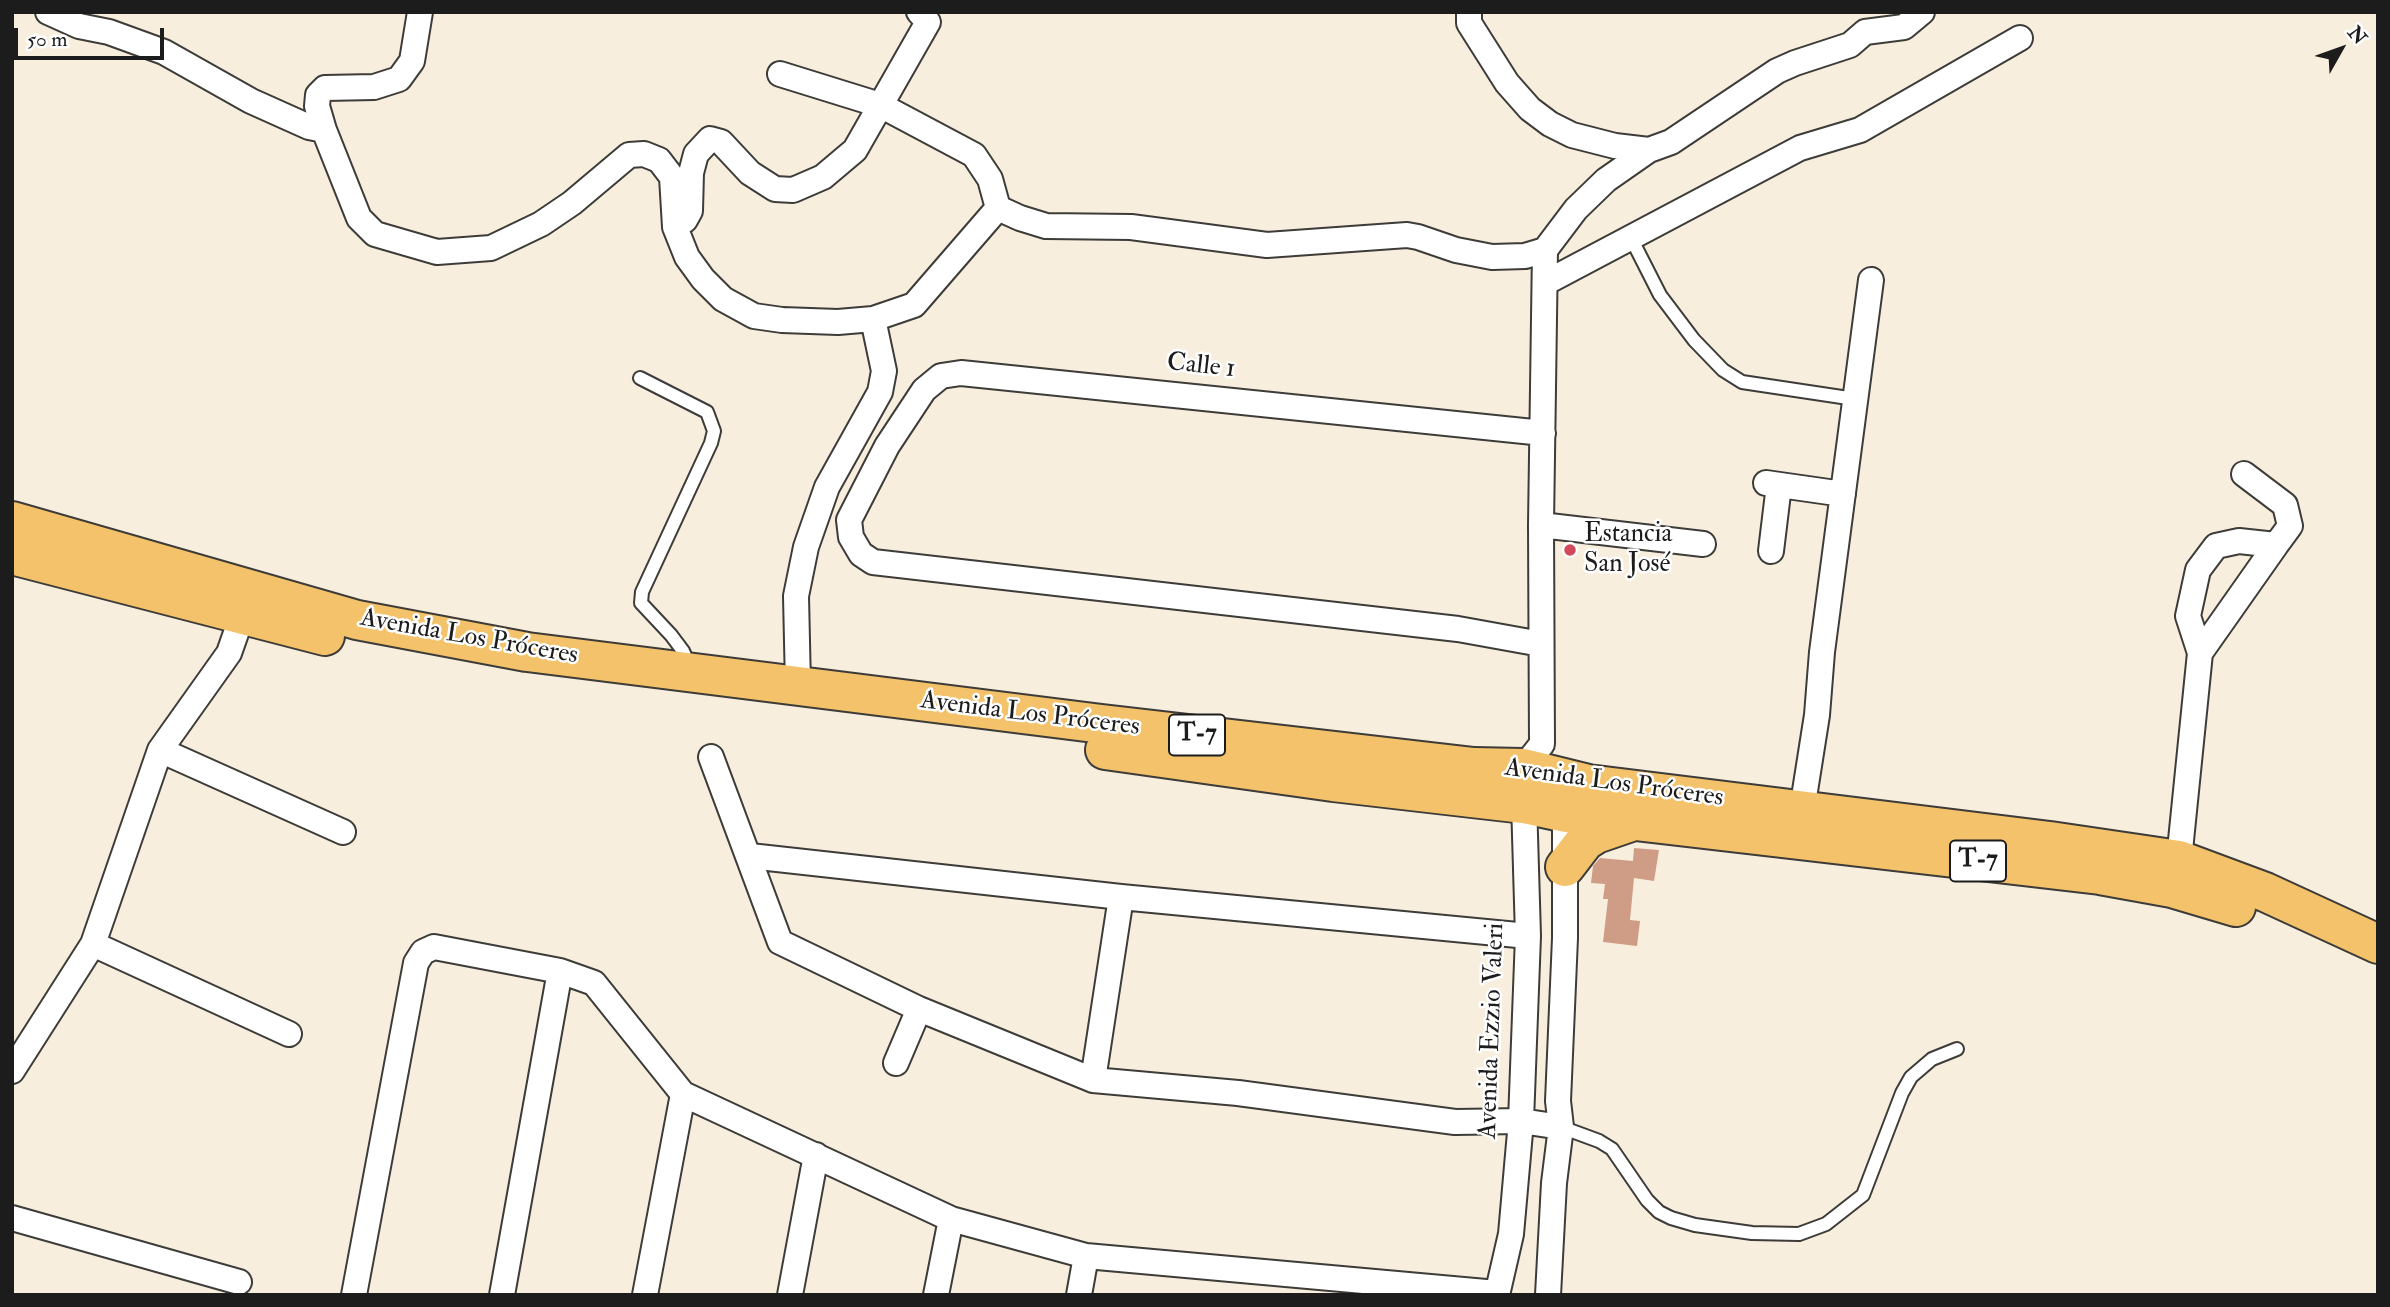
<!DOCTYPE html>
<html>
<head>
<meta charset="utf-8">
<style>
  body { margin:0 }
  #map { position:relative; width:2390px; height:1307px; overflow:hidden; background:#f8eede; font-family:"IM FELL Double Pica",serif }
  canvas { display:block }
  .frame { position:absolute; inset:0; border:14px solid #1c1c1c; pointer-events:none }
  .north { position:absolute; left:2306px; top:14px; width:70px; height:70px; -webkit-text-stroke:5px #fff; paint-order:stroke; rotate:50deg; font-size:19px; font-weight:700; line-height:28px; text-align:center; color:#1c1c1c }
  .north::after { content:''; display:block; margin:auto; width:24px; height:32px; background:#1c1c1c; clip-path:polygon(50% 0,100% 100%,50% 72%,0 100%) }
  .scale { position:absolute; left:14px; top:28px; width:150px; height:32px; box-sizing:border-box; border:4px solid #1c1c1c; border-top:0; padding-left:9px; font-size:21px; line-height:24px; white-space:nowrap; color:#1c1c1c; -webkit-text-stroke:5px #fff; paint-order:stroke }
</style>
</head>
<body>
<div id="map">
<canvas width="2390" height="1307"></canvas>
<div class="frame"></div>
<div class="north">N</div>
<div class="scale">50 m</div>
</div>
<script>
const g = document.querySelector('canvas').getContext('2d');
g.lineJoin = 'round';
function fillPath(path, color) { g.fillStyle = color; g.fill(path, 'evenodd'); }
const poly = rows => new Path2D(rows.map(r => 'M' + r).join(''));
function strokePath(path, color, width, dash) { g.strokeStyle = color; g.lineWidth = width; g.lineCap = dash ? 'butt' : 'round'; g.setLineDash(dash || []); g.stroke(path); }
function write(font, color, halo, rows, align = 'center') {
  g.font = font + ' "IM FELL Double Pica",serif'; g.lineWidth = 5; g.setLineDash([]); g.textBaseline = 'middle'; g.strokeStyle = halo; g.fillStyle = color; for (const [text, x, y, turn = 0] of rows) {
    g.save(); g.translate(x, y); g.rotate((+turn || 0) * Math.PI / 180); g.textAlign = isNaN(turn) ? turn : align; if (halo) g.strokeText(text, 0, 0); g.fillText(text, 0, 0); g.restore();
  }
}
const building = poly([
  [1634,848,1659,850,1654,881,1634,878,1630,920,1640,921,1637,946,1603,942,1608,899,1603,899,1605,884,1591,883,1593,866,1600,858,1633,861]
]);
const lane = poly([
  [1631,238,1660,295,1694,340,1723,370,1742,382,1855,399],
  [640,378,707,412,714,431,711,443,642,592,641,603,671,635,683,651,689,665],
  [1561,1127,1599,1141,1612,1149,1647,1200,1659,1212,1671,1218,1695,1225,1752,1233,1799,1234,1826,1224,1863,1195,1902,1093,1911,1077,1932,1059,1957,1049]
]);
const street = poly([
  [48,12,79,26,109,32,164,52,251,101,309,127,324,130],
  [420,12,412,61,399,79,374,87,325,88,318,95,317,106,324,130,359,218,375,234,437,252,491,248,541,224,572,203,629,155,644,154,659,160,672,177,675,227,687,257,703,279,723,299,754,316,782,320,838,322,873,319,914,305,998,208,1020,218,1046,226,1131,227,1267,245,1407,235,1418,237,1456,250,1492,257,1525,256,1545,250],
  [1469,12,1469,23,1507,83,1530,109,1550,124,1572,135,1615,146,1649,150,1606,180,1576,209,1545,250,1541,525,1542,744,1523,768,1528,936,1521,1121,1511,1234,1497,1295],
  [780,74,880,105,974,155,990,179,998,208],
  [1649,150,1671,142,1777,71,1795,63,1850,45,1865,32,1904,27,1922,12],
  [675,227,685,220,690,211,691,173,696,154,710,139,721,142,750,173,775,189,793,190,823,177,855,150,928,22,919,12],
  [1545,283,1800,148,1860,130,2020,38],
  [1766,483,1843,494],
  [1541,525,1703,544],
  [1771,551,1779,485],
  [1541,644,1458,629,873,562,861,554,851,537,849,520,887,446,924,390,941,376,961,373,1543,433],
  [2200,653,2276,545],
  [798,686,796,596,806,547,827,487,880,392,884,371,873,319],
  [160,750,343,832],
  [711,757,780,942,919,1009,1093,1080,1238,1093,1455,1122,1521,1121,1561,1127],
  [1802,810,1817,715,1822,652,1871,280],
  [750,856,1121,897,1528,936],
  [2179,860,2200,653,2188,616,2198,570,2216,546,2239,541,2276,545,2290,526,2285,505,2244,474],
  [93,944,289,1034],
  [896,1063,919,1009],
  [12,1071,93,944,160,750,229,653,242,616],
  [1093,1080,1121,897],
  [12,1218,239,1282],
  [354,1295,416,963,423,952,434,947,560,971,594,983,683,1094,951,1219,1086,1256,1497,1293],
  [502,1295,560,971],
  [645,1295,683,1094],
  [790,1295,816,1155],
  [936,1295,951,1219],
  [1079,1295,1086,1256],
  [1548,1295,1554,1183,1561,1127,1558,1101,1565,938,1565,800]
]);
const highway = poly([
  [12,521,357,620,527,652,1102,724,1474,767,1523,768,1588,784,2050,841,2179,860,2265,892,2378,944],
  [12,555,325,636],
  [1105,750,1333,782,1524,804,1566,813,2100,875,2172,888,2236,907],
  [1565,867,1585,841,1596,834,1631,822]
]);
const markers = [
  [1570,550,7,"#d1495b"]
];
const shields = [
  [1197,735,56],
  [1978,861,56]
];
const shieldNames = [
  ["T-7",1197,735],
  ["T-7",1978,861]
];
const streetNames = [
  ["Calle 1",1201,367,6],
  ["Avenida Los Próceres",469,638,10],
  ["Avenida Los Próceres",1030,715,7],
  ["Avenida Los Próceres",1614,784,8],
  ["Avenida Ezzio Valeri",1493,1031,-88]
];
const poiNames = [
  ["Estancia",1584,535],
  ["San José",1584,565]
];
fillPath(building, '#cf9c85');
strokePath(lane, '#3d3c39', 16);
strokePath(street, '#3d3c39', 28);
strokePath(highway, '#3d3c39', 42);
strokePath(lane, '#fff', 12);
strokePath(street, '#fff', 24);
strokePath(highway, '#f3c26a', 38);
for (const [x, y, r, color] of markers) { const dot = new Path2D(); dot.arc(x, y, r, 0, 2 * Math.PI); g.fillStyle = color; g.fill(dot); strokePath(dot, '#fff', 2.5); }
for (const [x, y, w] of shields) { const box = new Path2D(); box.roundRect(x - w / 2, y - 20.5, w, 41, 5); g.fillStyle = '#fff'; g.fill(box); strokePath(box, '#1c1c1c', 2); }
write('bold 24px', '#1c1c1c', null, shieldNames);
write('26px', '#1c1c1c', '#fff', streetNames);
write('26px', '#1c1c1c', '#fff', poiNames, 'left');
</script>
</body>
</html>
